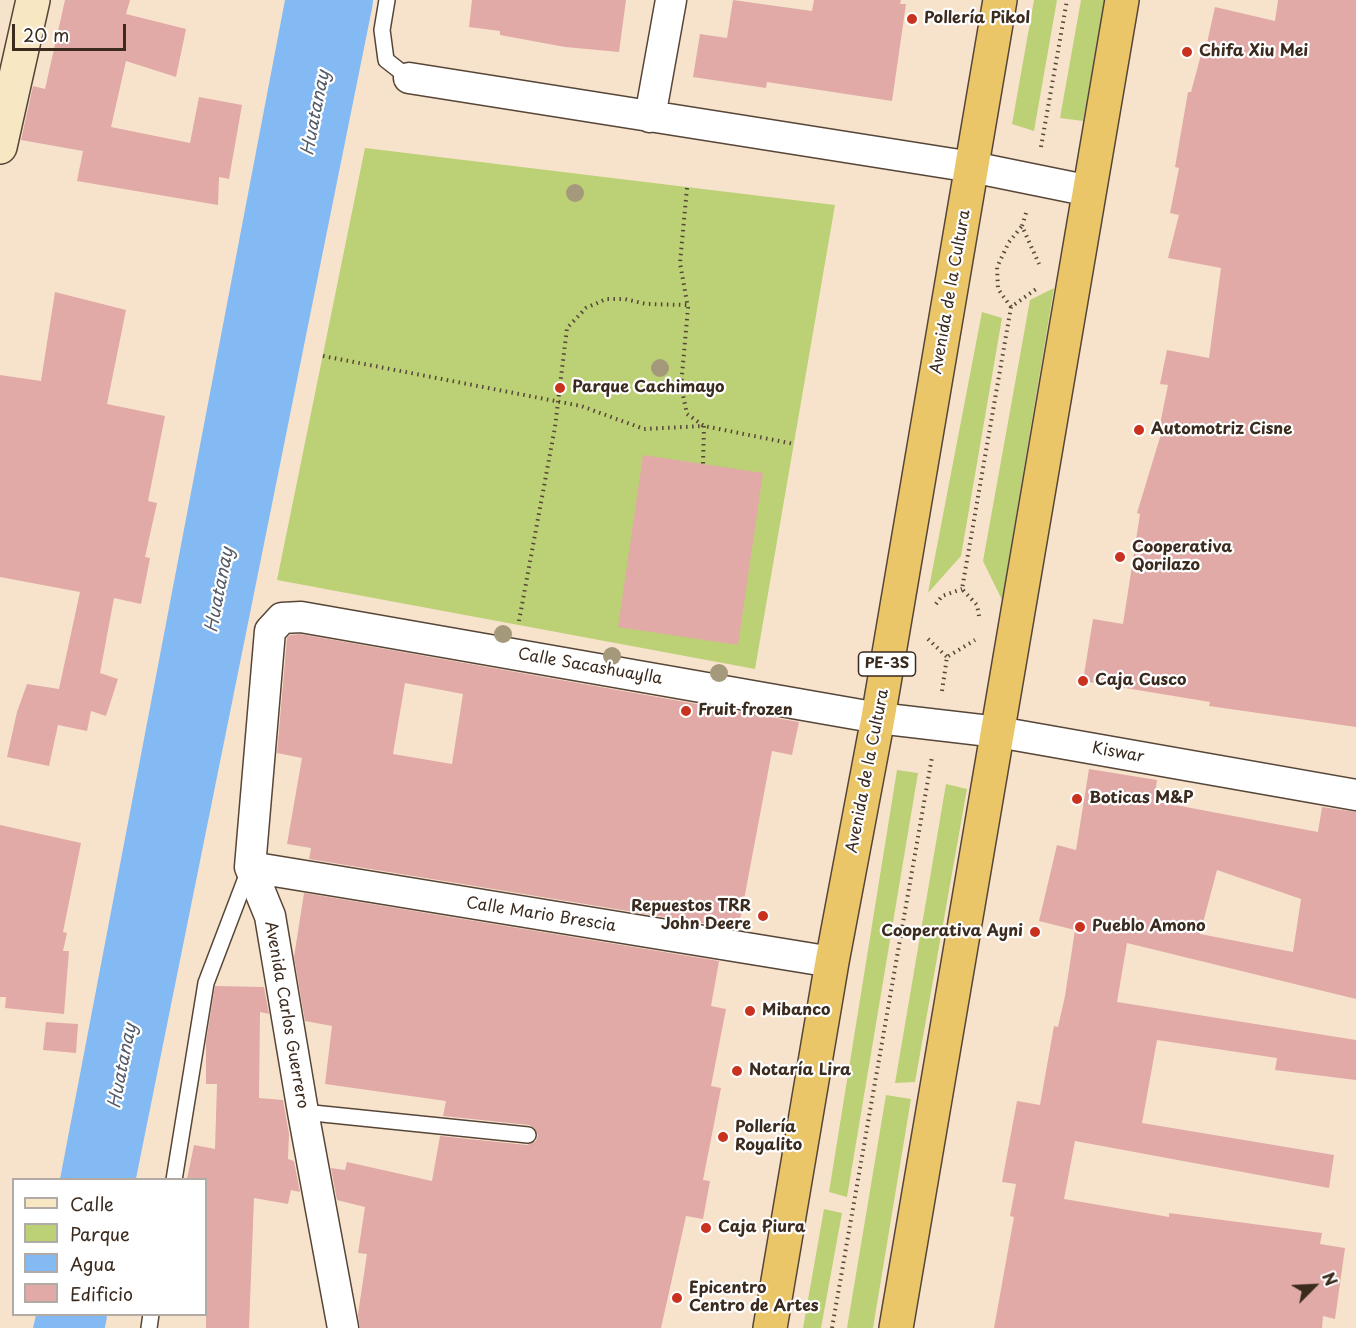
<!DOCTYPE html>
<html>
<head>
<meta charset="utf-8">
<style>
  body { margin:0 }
  #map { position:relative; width:1356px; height:1328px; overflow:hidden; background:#f7e3cc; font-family:"Playpen Sans",sans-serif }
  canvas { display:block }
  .legend { position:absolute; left:12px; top:1178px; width:195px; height:138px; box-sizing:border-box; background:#fff; border:2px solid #b1aaa5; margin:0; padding:8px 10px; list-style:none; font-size:18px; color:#3b2a1e }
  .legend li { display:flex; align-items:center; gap:12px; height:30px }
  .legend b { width:30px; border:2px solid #b1aaa5 }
  .north { position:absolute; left:1284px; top:1256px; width:60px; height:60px; -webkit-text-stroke:4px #fff; paint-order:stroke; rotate:66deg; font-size:16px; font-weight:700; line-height:24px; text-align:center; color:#3b2a1e }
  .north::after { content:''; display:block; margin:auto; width:21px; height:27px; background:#3b2a1e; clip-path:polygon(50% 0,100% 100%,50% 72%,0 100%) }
  .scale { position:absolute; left:12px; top:24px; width:114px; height:27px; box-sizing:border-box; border:3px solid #3b2a1e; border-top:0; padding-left:8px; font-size:18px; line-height:21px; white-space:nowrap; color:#3b2a1e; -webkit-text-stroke:4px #fff; paint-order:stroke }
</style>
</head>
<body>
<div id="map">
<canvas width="1356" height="1328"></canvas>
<ul class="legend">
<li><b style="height:8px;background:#f7e8c3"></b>Calle</li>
<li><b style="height:16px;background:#bcd175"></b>Parque</li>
<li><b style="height:16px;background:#84baf3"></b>Agua</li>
<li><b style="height:16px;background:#e1aaa7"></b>Edificio</li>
</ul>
<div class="north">N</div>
<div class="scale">20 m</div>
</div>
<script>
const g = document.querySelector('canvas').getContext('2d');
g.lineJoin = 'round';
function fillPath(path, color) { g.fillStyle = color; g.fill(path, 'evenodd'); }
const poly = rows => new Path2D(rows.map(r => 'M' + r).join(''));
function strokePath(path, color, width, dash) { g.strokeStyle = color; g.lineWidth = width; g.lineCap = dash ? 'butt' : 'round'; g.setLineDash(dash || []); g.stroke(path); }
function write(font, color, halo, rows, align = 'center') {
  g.font = font + ' "Playpen Sans",sans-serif'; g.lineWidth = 4.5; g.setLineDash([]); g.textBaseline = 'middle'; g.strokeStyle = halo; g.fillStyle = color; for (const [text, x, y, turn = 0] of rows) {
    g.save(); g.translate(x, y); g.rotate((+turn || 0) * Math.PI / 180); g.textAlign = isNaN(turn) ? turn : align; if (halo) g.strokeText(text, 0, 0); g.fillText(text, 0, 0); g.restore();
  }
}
const green = poly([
  [1034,0,1057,0,1034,131,1012,124],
  [1081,0,1105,0,1083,121,1060,118],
  [365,148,835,205,755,669,277,580],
  [1054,288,1002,600,983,561,1030,300],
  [982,312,1002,318,961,556,928,593],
  [897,770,918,773,847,1197,829,1192],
  [946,784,967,789,915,1082,895,1083],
  [886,1095,911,1099,873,1328,847,1328],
  [824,1209,842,1213,821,1328,803,1328]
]);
const water = poly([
  [285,0,339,0,101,1179,60,1179],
  [36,1315,36,1314,73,1315,70,1328,33,1328]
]);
const river = poly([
  [101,1180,339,0],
  [70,1328,73,1314]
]);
const building = poly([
  [65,0,130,0,126,14,186,29,176,77,126,61,111,127,190,143,199,97,242,105,229,179,219,177,218,205,77,181,83,151,21,140,33,86,45,89],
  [472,0,626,0,619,52,565,47,500,35,500,31,469,27],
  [733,0,812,11,814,0,901,0,900,4,906,4,892,101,767,82,766,88,693,77,700,34,727,38],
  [1278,0,1356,0,1356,727,1209,706,1210,702,1083,681,1093,619,1123,624,1140,514,1137,513,1161,434,1158,434,1168,385,1160,384,1167,350,1209,358,1221,268,1168,258,1179,215,1170,213,1179,168,1175,167,1188,92,1191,92,1202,51,1205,52,1215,7,1275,21],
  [55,292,126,310,107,404,165,416,148,501,157,503,145,557,150,558,141,604,114,598,100,673,118,679,106,716,91,711,87,731,58,725,49,766,7,757,17,712,27,684,59,689,80,592,0,577,0,375,41,381],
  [643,455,763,473,738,645,618,627],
  [300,634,799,722,792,755,772,751,739,926,726,923,726,927,309,859,311,848,287,844,302,758,277,753,287,638,290,635],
  [405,683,463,694,452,764,393,754],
  [1089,769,1157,780,1154,801,1318,832,1322,807,1356,812,1356,999,1127,943,1117,1002,1356,1040,1356,1080,1275,1070,1277,1058,1157,1040,1142,1123,1334,1155,1329,1188,1075,1141,1064,1199,1169,1217,1169,1213,1322,1233,1320,1244,1345,1248,1335,1319,1323,1316,1322,1328,994,1328,1014,1217,1010,1216,1016,1184,1002,1182,1017,1101,1040,1105,1054,1026,1058,1027,1065,996,1075,930,1039,921,1057,845,1076,850],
  [1217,870,1301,899,1293,952,1200,934],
  [0,825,81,843,63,932,67,933,63,951,69,951,64,1014,5,1008,6,997,0,997],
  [304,893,719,961,711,1006,726,1009,711,1086,721,1088,703,1180,710,1181,703,1219,686,1216,661,1328,360,1328,358,1314,367,1254,358,1253,365,1207,337,1200,331,1168,345,1170,347,1162,432,1181,440,1136,527,1145,536,1141,538,1135,534,1128,529,1125,443,1116,446,1101,325,1084,332,1026,305,1021,294,957],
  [215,986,264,987,269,1014,260,1012,259,1098,283,1100,289,1134,288,1159,294,1161,300,1192,291,1190,288,1204,254,1198,249,1328,206,1328,206,1179,187,1179,194,1145,215,1149,217,1084,206,1084,206,1042],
  [46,1022,78,1024,76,1053,43,1050]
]);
const path = poly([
  [1041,147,1067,0],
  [687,188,680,263,688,308,681,386,687,414,704,426,794,444],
  [1026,213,1022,226,1039,264],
  [1011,307,998,289,997,267,1009,242,1022,226],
  [323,356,581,406,644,429,704,426,703,464],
  [936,604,942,596,962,589],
  [979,616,977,605,962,589,1011,307,1036,289],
  [519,621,555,427,567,328,586,308,606,299,625,299,646,304,687,305],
  [928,639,947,657],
  [942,691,947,657,975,640],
  [832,1328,932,757]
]);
const lane = poly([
  [387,0,382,30,386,60,409,78],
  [303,1112,528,1135],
  [174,1180,206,983,249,870],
  [149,1328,151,1314]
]);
const street = poly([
  [409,78,972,167,1090,191],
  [650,117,671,0],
  [250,867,832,962],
  [343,1328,303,1112,270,916,250,867,270,631,282,618,301,617,878,718,998,732,1356,795]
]);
const secondary = poly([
  [0,147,33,0]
]);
const highway = poly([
  [770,1328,832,962,878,718,1000,0],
  [896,1328,1122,0]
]);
const trees = [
  [575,193],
  [660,368],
  [503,634],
  [612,656],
  [719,673]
];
const markers = [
  [912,19,6,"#c8321e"],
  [1187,52,6,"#c8321e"],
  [560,388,6,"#c8321e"],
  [1139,430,6,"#c8321e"],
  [1120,557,6,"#c8321e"],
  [1083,681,6,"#c8321e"],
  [686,711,6,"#c8321e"],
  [1077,799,6,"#c8321e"],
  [763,916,6,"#c8321e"],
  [1080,927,6,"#c8321e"],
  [1035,932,6,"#c8321e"],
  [750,1011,6,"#c8321e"],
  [737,1071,6,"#c8321e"],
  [723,1137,6,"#c8321e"],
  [706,1228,6,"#c8321e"],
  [677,1298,6,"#c8321e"]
];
const shields = [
  [887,664,57]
];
const shieldNames = [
  ["PE-3S",887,664]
];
const poiNames = [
  ["Pollería Pikol",924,19],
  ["Chifa Xiu Mei",1199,52],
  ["Parque Cachimayo",572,388],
  ["Automotriz Cisne",1151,430],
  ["Cooperativa",1132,548],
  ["Qorilazo",1132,566],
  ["Caja Cusco",1095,681],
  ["Fruit frozen",698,711],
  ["Boticas M&P",1089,799],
  ["Repuestos TRR",751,907,"right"],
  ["John Deere",751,925,"right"],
  ["Pueblo Amono",1092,927],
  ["Cooperativa Ayni",1023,932,"right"],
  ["Mibanco",762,1011],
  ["Notaría Lira",749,1071],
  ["Pollería",735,1128],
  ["Royalito",735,1146],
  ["Caja Piura",718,1228],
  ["Epicentro",689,1289],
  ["Centro de Artes",689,1307]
];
const streetNames = [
  ["Avenida de la Cultura",951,292,-80],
  ["Calle Sacashuaylla",590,667,10],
  ["Kiswar",1118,753,10],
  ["Avenida de la Cultura",868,771,-79],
  ["Calle Mario Brescia",541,915,9],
  ["Avenida Carlos Guerrero",286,1015,80]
];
const waterNames = [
  ["Huatanay",316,113,-79],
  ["Huatanay",220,590,-79],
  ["Huatanay",123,1066,-79]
];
fillPath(green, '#bcd175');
fillPath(water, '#84baf3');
strokePath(river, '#84baf3', 68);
fillPath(building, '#e1aaa7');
strokePath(lane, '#574638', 18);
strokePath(street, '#574638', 33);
strokePath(secondary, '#574638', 36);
strokePath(highway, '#574638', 36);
strokePath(path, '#574638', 4, [1.5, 4.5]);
strokePath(lane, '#fff', 15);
strokePath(street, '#fff', 30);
strokePath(secondary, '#f7e8c3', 33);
strokePath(highway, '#ebc669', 33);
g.fillStyle = '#a5997b';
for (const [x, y] of trees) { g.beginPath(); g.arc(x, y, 9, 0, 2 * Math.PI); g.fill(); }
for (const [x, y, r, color] of markers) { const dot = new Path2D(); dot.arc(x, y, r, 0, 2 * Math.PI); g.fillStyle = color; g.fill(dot); strokePath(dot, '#fff', 2); }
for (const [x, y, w] of shields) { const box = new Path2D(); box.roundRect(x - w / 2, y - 12, w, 24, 4.5); g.fillStyle = '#fff'; g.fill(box); strokePath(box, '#3b2a1e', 1.5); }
write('bold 15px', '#3b2a1e', null, shieldNames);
write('bold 16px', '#3b2a1e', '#fff', poiNames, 'left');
write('16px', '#3b2a1e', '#fff', streetNames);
write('italic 18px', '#555c69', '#fff', waterNames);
</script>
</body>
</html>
